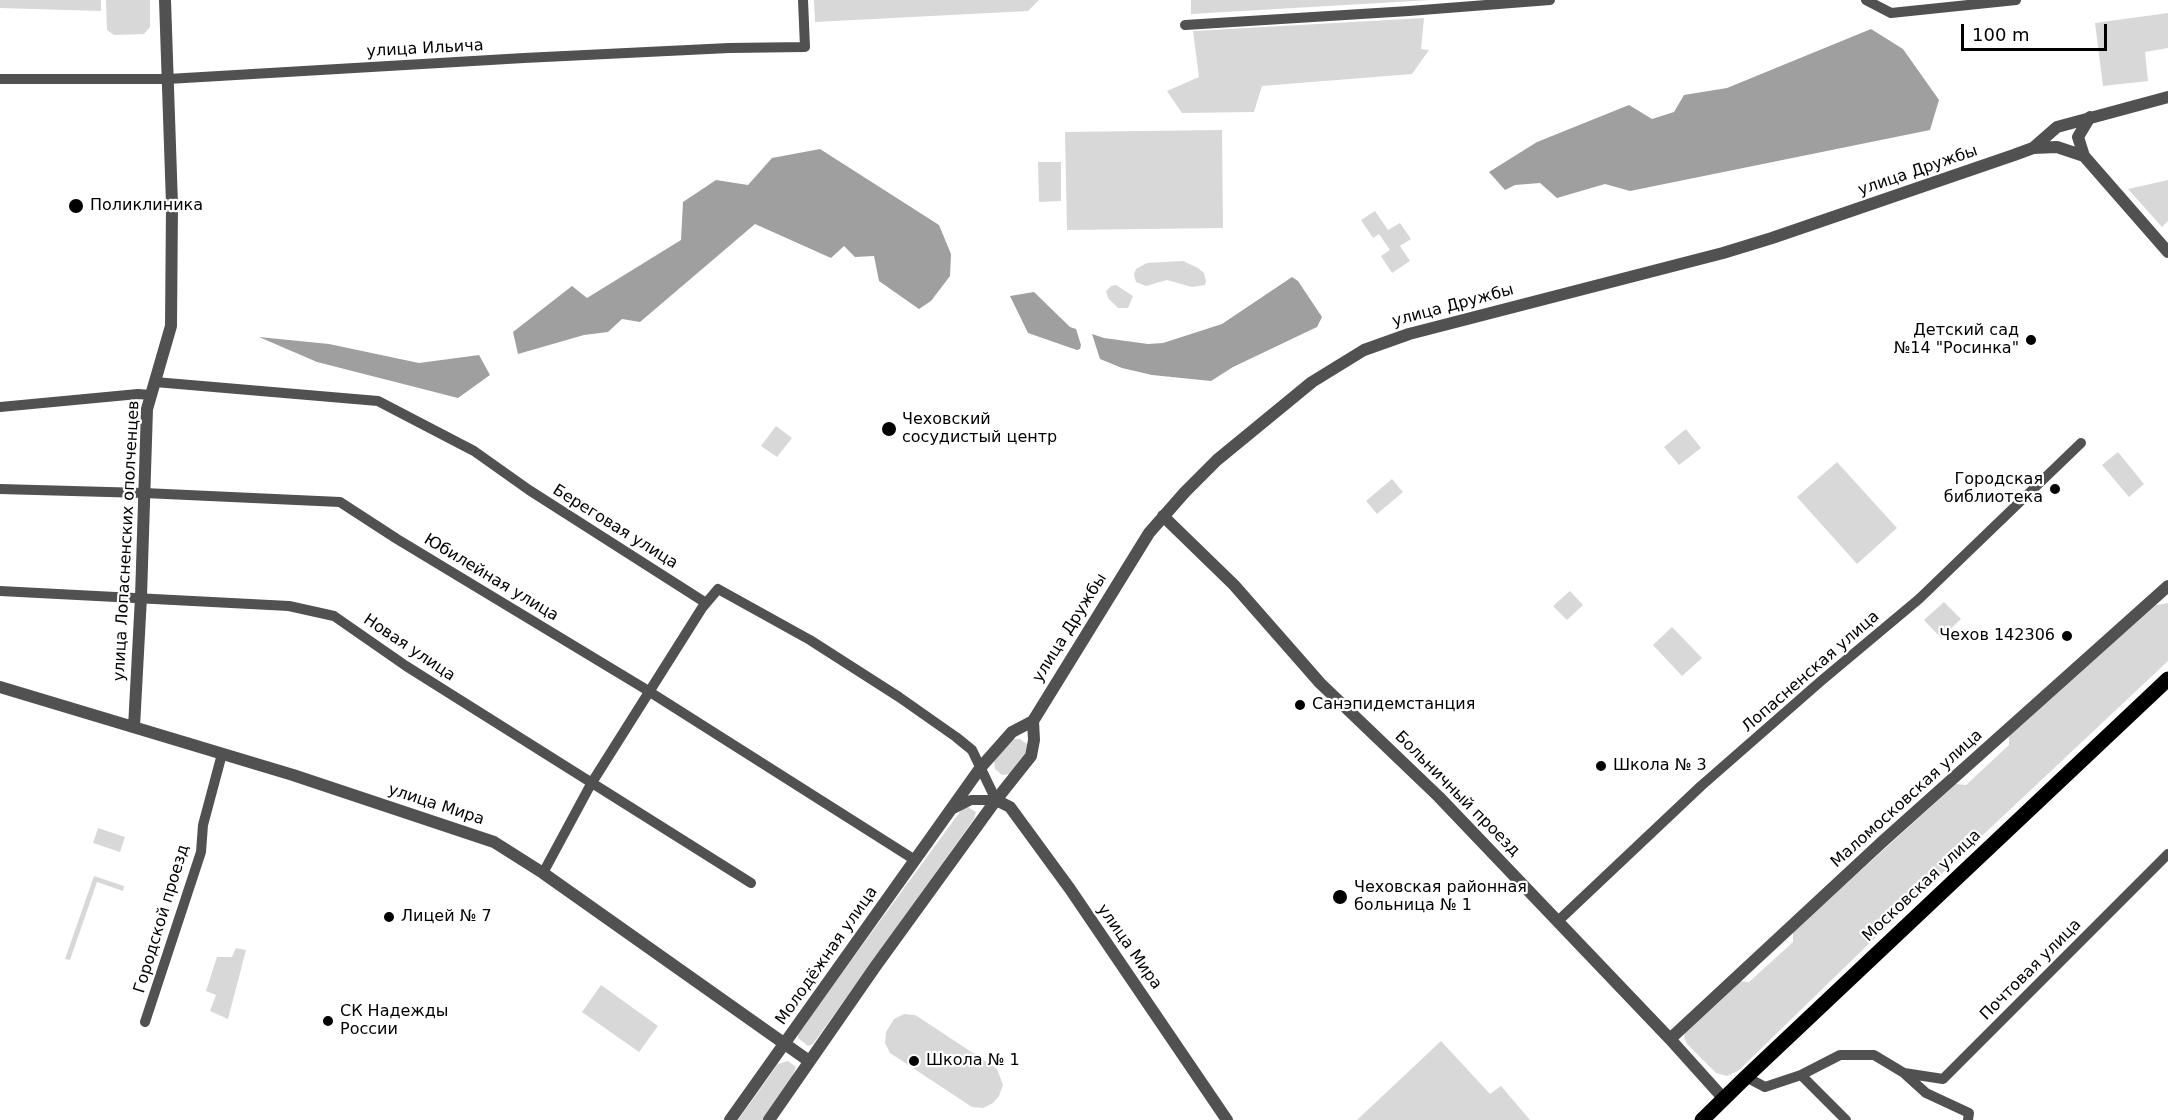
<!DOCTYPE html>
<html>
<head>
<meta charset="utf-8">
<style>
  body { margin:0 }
  #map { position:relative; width:2168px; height:1120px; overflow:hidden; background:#fff; font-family:"DejaVu Sans",sans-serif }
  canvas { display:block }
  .scale { position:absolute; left:1961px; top:24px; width:146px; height:27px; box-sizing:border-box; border:3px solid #000; border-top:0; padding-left:8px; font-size:18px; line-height:21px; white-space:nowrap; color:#000; -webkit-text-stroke:4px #fff; paint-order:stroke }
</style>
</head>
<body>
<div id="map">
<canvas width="2168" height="1120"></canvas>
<div class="scale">100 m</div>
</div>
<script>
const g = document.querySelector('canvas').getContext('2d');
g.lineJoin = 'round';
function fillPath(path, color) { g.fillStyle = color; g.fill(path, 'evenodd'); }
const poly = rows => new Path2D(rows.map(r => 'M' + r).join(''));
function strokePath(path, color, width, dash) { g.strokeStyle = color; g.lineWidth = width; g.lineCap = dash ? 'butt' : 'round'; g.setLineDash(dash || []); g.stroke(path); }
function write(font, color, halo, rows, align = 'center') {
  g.font = font + ' "DejaVu Sans",sans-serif'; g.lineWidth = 4.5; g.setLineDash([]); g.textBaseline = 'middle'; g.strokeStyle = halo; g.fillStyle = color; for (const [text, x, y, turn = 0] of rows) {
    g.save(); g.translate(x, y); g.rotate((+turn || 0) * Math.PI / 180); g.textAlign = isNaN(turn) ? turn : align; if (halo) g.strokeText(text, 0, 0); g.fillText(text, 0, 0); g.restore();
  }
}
const green = poly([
  [0,0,101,0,101,11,0,8],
  [106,0,150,0,150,27,144,34,114,35,107,30],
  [814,0,1039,0,1028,11,815,22],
  [1191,0,1431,0,1191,14],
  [2168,13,2168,48,2145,52,2148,81,2103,86,2095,23],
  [1424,18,1421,49,1429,50,1412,74,1262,86,1254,112,1182,113,1167,91,1199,77,1193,31],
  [1222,130,1223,228,1067,230,1065,132],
  [1038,162,1061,162,1061,201,1039,202],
  [2168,180,2168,221,2162,227,2128,189],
  [1375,211,1388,230,1400,223,1411,239,1400,246,1410,261,1392,273,1381,256,1390,250,1379,234,1373,238,1361,220],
  [1183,261,1198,268,1204,273,1206,281,1205,285,1192,287,1167,280,1146,286,1136,282,1134,274,1136,269,1147,263],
  [1116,285,1133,296,1128,308,1118,308,1108,298,1106,291,1111,286],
  [776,426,792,438,777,457,761,446],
  [1686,429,1701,448,1679,465,1664,447],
  [2118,452,2144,484,2129,497,2102,465],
  [1837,462,1897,528,1857,564,1797,497],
  [1392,479,1403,492,1377,514,1366,501],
  [1570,591,1583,605,1567,620,1553,606],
  [1944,602,1961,619,1941,638,1924,620],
  [2168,603,2168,661,1917,897,1738,1071,1727,1076,1716,1073,1687,1044,1684,1037,1686,1030,1739,981,1749,982,1793,942,1793,932,1956,784,1966,785,2009,745,2009,735,2156,605],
  [1672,627,1702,658,1682,676,1653,645],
  [1015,739,1020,739,1027,744,1026,753,1010,774,1002,775,995,769,994,761,1011,740],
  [968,807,976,812,974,819,813,1044,808,1046,798,1038,798,1033,962,809],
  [98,828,125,837,120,852,93,843],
  [94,876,124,886,123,891,97,882,70,960,65,959],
  [236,948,246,950,228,1019,210,1011,216,995,206,991,217,957,232,957],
  [601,985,658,1026,639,1052,582,1012],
  [904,1014,915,1015,920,1018,997,1069,1003,1085,999,1096,993,1103,983,1108,972,1107,890,1053,885,1043,886,1032,894,1019],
  [1441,1041,1490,1094,1501,1086,1530,1120,1357,1120],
  [788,1061,796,1067,791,1080,763,1120,738,1120,778,1064]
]);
const water = poly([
  [1871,29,1903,49,1939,100,1930,130,1630,191,1605,184,1557,198,1540,183,1515,185,1505,190,1489,172,1537,142,1629,105,1652,119,1674,112,1684,95,1727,88],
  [820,149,939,225,951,254,950,276,931,301,919,309,879,281,874,256,855,257,844,246,831,258,755,224,640,322,622,319,608,332,584,335,518,354,513,332,572,286,587,298,681,240,683,202,716,180,748,185,772,158],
  [1292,277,1298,281,1322,317,1317,327,1233,367,1211,381,1152,375,1122,368,1100,359,1092,334,1104,338,1148,344,1163,343,1222,324],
  [1034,292,1070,327,1076,329,1081,345,1080,349,1077,350,1028,333,1010,296],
  [259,337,329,344,419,363,479,355,490,375,458,398,317,362]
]);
const minor = poly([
  [1866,0,1891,13,2016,0],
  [1185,25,1409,11,1550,0],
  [0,79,168,79,524,58,729,48,805,47,803,0],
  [155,382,378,401,474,451,529,490,706,603],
  [0,407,138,394,151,395],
  [0,489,144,493,340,502,397,539,642,687,915,860],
  [0,591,289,606,334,616,406,666,751,883],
  [951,810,971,800,996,800],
  [543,873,591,784,702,608,718,589,810,640,899,697,956,737,972,750,996,800],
  [1558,921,1701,786,1821,681,1919,599,2081,443],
  [145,1022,201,852,203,825,222,754],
  [1905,1074,1926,1093,1969,1113,1968,1120],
  [1801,1075,1846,1120],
  [1746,1077,1765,1087,1801,1075,1840,1055,1874,1055,1904,1073,1943,1079,2168,854]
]);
const tertiary = poly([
  [2090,117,2078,137,2084,156,2168,252],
  [2033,148,2057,147,2084,156],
  [1163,516,1234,585,1320,683,1439,797,1670,1039,1724,1099],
  [0,687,293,775,494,842,543,873,809,1061],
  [134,727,141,597,147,409,171,326,172,204,165,0],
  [996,800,1010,807,1070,889,1227,1120],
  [1670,1039,1882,842,2168,586],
  [730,1120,981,767,1012,732,1033,721,1149,533,1185,492,1217,460,1312,382,1364,350,1409,334,1723,253,1772,238,2014,155,2033,148,2057,127,2168,97],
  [769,1120,875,967,996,800,1031,756,1034,740,1033,721]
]);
const primary = poly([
  [1702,1120,1746,1077,2168,679]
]);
const markers = [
  [76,206,8,"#000"],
  [2031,340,6,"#000"],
  [889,429,8,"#000"],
  [2055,489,6,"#000"],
  [2067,636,6,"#000"],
  [1300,705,6,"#000"],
  [1601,766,6,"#000"],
  [1340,897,8,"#000"],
  [389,917,6,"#000"],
  [328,1021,6,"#000"],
  [914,1061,6,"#000"]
];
const streetNames = [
  ["улица Ильича",425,49,-3],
  ["улица Дружбы",1918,171,-19],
  ["улица Дружбы",1453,306,-15],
  ["Береговая улица",615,527,32],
  ["улица Лопасненских ополченцев",127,541,-87],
  ["Юбилейная улица",491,578,31],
  ["улица Дружбы",1070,628,-58],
  ["Новая улица",409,648,34],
  ["Лопасненская улица",1811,672,-41],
  ["Больничный проезд",1457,794,45],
  ["Маломосковская улица",1907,799,-42],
  ["улица Мира",436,805,18],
  ["Московская улица",1922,886,-43],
  ["Городской проезд",162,919,-73],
  ["улица Мира",1129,947,55],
  ["Молодёжная улица",827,956,-55],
  ["Почтовая улица",2031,970,-45]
];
const poiNames = [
  ["Поликлиника",90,206],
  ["Детский сад",2019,331,"right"],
  ["№14 \"Росинка\"",2019,349,"right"],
  ["Чеховский",902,420],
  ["сосудистый центр",902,438],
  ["Городская",2043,480,"right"],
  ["библиотека",2043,498,"right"],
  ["Чехов 142306",2055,636,"right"],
  ["Санэпидемстанция",1312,705],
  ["Школа № 3",1613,766],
  ["Чеховская районная",1354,888],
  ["больница № 1",1354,906],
  ["Лицей № 7",401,917],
  ["СК Надежды",340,1012],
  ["России",340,1030],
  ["Школа № 1",926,1061]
];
fillPath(green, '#d8d8d8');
fillPath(water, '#9f9f9f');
strokePath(minor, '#515151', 10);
strokePath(tertiary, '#515151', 12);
strokePath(primary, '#000', 15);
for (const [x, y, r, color] of markers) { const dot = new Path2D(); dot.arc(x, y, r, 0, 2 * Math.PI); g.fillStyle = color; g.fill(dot); strokePath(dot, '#fff', 2); }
write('16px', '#000', '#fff', streetNames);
write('16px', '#000', '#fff', poiNames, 'left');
</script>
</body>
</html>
